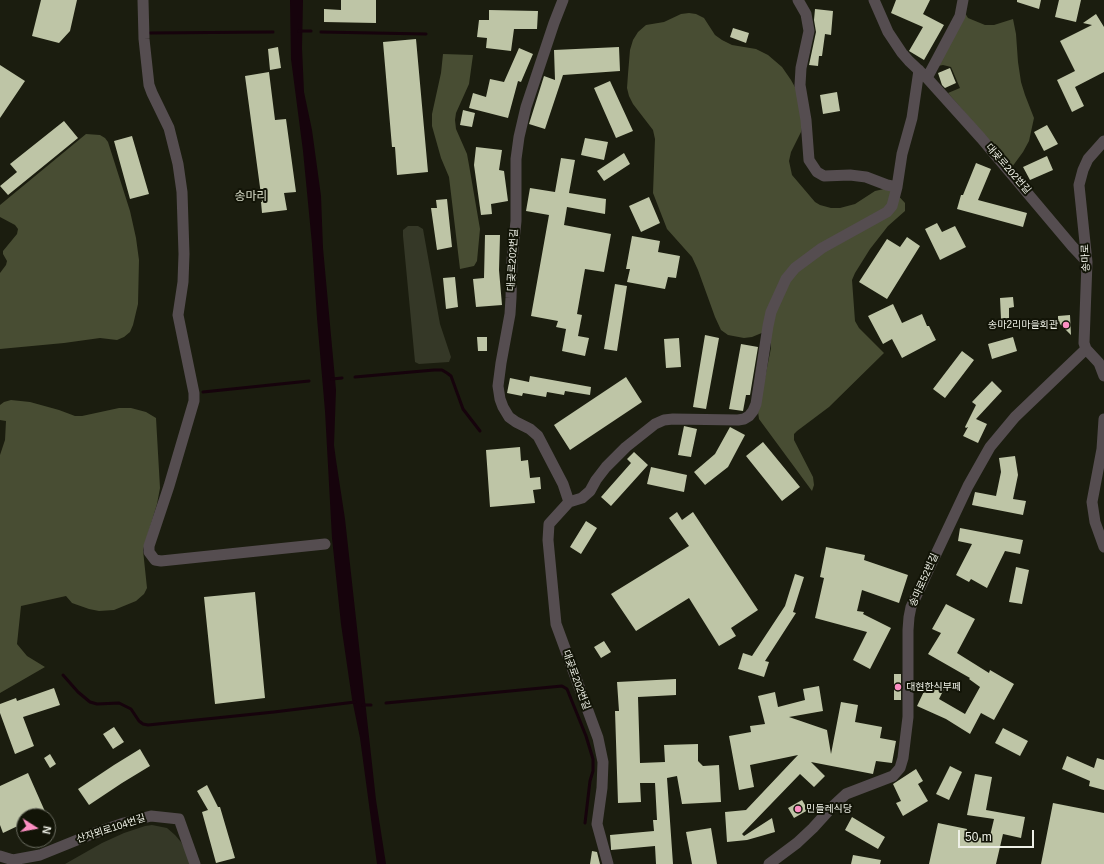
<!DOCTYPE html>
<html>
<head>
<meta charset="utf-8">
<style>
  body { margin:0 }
  #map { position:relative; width:1104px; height:864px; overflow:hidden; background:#1b1d0f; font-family:Arial,sans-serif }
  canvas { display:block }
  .north { position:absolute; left:16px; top:808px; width:40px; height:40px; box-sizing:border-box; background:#121407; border:1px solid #6a6c60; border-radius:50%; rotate:101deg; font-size:11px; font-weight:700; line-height:16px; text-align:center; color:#eef0e6 }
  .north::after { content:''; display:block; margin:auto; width:14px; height:18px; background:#fc8fc2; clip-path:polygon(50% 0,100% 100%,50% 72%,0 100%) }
  .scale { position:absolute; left:958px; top:830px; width:76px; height:18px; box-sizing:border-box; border:2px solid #eef0e6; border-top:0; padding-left:5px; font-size:12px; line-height:14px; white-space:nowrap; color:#eef0e6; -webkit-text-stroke:3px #121407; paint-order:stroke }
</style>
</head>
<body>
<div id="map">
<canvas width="1104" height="864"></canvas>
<div class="north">N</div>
<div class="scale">50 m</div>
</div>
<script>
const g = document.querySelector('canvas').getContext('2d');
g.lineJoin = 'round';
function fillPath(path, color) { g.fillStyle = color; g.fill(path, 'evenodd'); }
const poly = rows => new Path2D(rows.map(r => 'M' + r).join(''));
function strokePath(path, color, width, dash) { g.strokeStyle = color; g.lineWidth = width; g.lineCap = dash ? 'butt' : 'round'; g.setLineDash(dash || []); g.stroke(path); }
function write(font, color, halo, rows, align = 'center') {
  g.font = font + ' Arial,"Noto Sans KR",sans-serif'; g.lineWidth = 4; g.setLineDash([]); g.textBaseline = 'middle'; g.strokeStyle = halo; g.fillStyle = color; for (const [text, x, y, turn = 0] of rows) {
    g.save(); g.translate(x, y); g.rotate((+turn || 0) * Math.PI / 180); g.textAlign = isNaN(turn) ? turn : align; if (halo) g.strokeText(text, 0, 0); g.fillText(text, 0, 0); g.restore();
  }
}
const green = poly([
  [408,226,418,226,423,229,440,324,451,357,449,362,419,364,415,362,403,236,403,230],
  [152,825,167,828,175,835,181,842,187,853,190,864,65,864,102,843,124,833,145,826]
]);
const forest = poly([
  [689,13,696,14,704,18,715,35,722,40,732,45,756,49,768,55,782,67,791,80,796,89,803,123,801,132,791,152,789,161,792,175,815,202,820,205,831,208,840,208,855,204,875,191,884,189,894,191,905,203,905,211,888,226,870,249,855,273,852,280,855,321,859,328,884,353,829,407,797,431,794,434,794,440,813,477,814,485,812,491,759,419,758,412,771,348,771,336,769,330,752,337,744,338,728,335,721,330,715,317,698,270,692,257,667,229,653,193,655,139,653,130,633,104,629,96,627,88,628,74,630,50,633,40,638,32,646,25,664,22,681,14],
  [965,13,968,18,985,25,994,25,1013,19,1016,34,1018,62,1021,82,1025,95,1034,118,1029,141,1023,152,1012,167,948,93,960,88,951,67,943,65,938,66],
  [443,54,473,55,469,84,456,113,455,120,456,129,467,154,469,165,480,229,477,261,474,266,460,269,449,177,441,158,432,126,432,114,441,73],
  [86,134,100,135,105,138,108,142,130,211,136,238,139,260,138,304,133,325,130,332,124,337,117,340,100,338,64,343,0,349,0,273,6,265,7,261,3,254,3,251,17,234,18,229,15,225,0,217,0,205],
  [11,400,30,402,59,410,75,416,82,416,119,408,131,408,146,412,156,418,160,488,157,504,143,550,147,588,144,594,136,601,114,610,99,611,89,609,72,603,66,596,21,606,17,644,27,656,45,667,0,693,0,455,5,440,6,421,0,420,0,405,4,402]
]);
const water = poly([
  [290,0,303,0,302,48,304,92,312,130,321,196,323,248,336,390,334,445,336,460,345,519,376,800,386,864,377,864,360,738,352,699,341,624,332,538,325,411,317,318,312,244,303,151,291,59]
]);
const stream = poly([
  [299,31,311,31],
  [321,32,426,34],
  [150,33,273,32],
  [355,377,434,370,442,370,447,373,451,376,463,409,480,431],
  [332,379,342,378],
  [203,392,309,381],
  [63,675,78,692,90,702,97,704,119,703,131,709,139,721,143,724,148,725,274,712,355,702],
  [386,703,562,686,567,689,586,736,593,759,593,771,590,781,585,823],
  [363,705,371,705]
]);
const building = poly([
  [41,0,77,0,70,31,59,43,32,36],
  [341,0,376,0,376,23,324,22,324,9,341,10],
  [896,0,930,0,923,14,944,25,924,60,909,51,923,27,891,13],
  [1017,0,1041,0,1039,9,1017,2],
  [1059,0,1081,0,1076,22,1055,17],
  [815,9,833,11,831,35,825,34,822,56,819,56,818,66,809,65,816,32,814,20],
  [489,10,538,11,537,29,514,29,511,51,486,48,487,38,477,37,479,20,489,20],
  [1096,14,1104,27,1104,72,1075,87,1084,106,1072,112,1057,80,1075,71,1060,41,1092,25,1083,23],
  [733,28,749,33,746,43,730,37],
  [416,39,428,172,397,175,395,147,392,147,383,42],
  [278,47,281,68,270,70,268,49],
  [619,47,620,71,563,75,545,129,529,124,544,76,555,80,554,50],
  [519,48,533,54,521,82,518,81,508,118,469,108,473,93,486,97,490,79,504,82],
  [0,65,25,81,0,118],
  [950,68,956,83,945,88,942,85,938,73],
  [269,72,275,120,286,119,296,192,284,193,287,210,262,213,261,202,262,202,245,76],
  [610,81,633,131,616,138,594,88],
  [837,92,840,111,823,114,820,95],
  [463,110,475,113,472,127,460,125],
  [64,121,78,138,8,195,0,186,17,172,10,164],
  [1047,125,1058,144,1044,151,1034,132],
  [132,136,149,194,130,199,114,141],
  [585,138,608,142,604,160,581,155],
  [476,147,502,150,499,170,504,171,508,201,491,204,492,214,481,215,474,165],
  [624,153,630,164,604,181,597,171],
  [1047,156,1053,170,1030,180,1023,167],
  [561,158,575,160,569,193,606,199,605,214,567,207,564,225,611,234,604,272,585,269,577,314,582,315,578,336,589,338,585,356,562,351,566,329,556,327,558,321,531,316,549,215,526,211,530,188,555,192],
  [976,163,991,169,978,200,1027,213,1023,227,957,209,961,195,963,195],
  [649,197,660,223,641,232,629,206],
  [447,199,452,247,437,250,431,208,437,208,436,200],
  [937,223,942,232,955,226,966,247,940,260,925,229],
  [485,235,500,235,499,270,502,305,476,307,473,279,484,278],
  [632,236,660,241,658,252,680,256,676,278,668,277,665,289,627,282,630,269,626,269],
  [907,237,920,246,887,299,859,282,887,239,900,247],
  [455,277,458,307,446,309,443,278],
  [615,284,627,286,617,351,604,349],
  [1013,297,1014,307,1009,308,1009,318,1001,319,1000,298],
  [893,304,902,323,922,314,927,326,929,326,936,340,902,358,892,339,883,344,868,316],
  [1070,315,1071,335,1058,322,1058,316],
  [705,335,719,338,706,409,693,407],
  [477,337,487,337,487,351,478,351],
  [1013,337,1017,351,992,359,988,344],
  [679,338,681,367,666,368,664,339],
  [741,344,758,347,750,395,746,395,743,411,729,409],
  [962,351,974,360,945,398,933,389],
  [530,376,591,387,590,395,565,391,564,395,547,392,546,397,523,393,522,396,507,393,510,378,529,382],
  [626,377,642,402,570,450,554,425],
  [992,381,1002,391,976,419,987,424,978,443,963,436,968,427,966,428,965,427,976,405,972,402],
  [684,426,697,429,691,457,678,455],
  [730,427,745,435,728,467,705,485,694,472,715,454],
  [763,442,800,487,782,501,746,456],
  [520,447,521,461,528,460,530,478,540,477,541,489,533,490,535,503,490,507,486,450],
  [634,452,648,465,611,506,601,497,631,463,627,459],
  [1015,456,1018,475,1013,499,1026,501,1023,515,972,505,975,492,996,496,1001,472,999,458],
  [651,467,687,475,684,492,647,484],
  [677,512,682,520,693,512,758,610,731,628,736,636,719,646,689,598,636,631,611,594,689,546,669,518],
  [586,521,597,528,581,554,570,547],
  [960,528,1023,540,1020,554,1005,551,987,588,971,579,969,582,956,575,972,544,958,541],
  [826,547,865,555,864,560,908,575,899,603,862,590,857,611,864,612,863,614,891,628,870,669,853,660,867,632,815,618,824,578,820,577],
  [1016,567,1029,570,1022,604,1009,602],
  [795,574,804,577,793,612,796,613,765,661,769,662,764,677,738,669,743,653,752,656,785,606],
  [255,592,265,698,215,704,204,597],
  [946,604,975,619,957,653,989,673,990,670,1014,684,994,720,981,713,970,734,946,719,917,706,929,681,944,689,939,699,965,714,980,687,969,679,970,678,928,654,941,633,932,629],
  [604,641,611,652,601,658,594,647],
  [894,674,901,674,901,700,894,700],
  [676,679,676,695,638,697,640,763,665,762,664,745,698,744,698,761,703,766,719,765,721,802,682,804,677,776,667,778,673,864,656,864,655,846,611,850,611,848,610,835,654,831,653,820,657,820,655,783,640,783,641,802,618,803,615,711,619,711,617,682],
  [819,686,823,711,789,717,827,730,831,754,841,702,858,705,855,722,882,727,880,738,896,741,892,763,876,761,873,774,811,762,825,776,814,787,800,774,742,834,744,836,772,818,775,832,747,840,727,842,725,812,746,810,798,755,750,765,754,787,739,790,729,736,751,732,750,726,765,724,758,696,775,692,778,707,805,700,803,689],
  [54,688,60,705,23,717,34,746,15,754,0,713,0,704,16,698,17,701],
  [114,727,124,742,113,749,103,734],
  [1003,728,1028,741,1020,756,995,743],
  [140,749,150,766,122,783,89,805,78,789,114,765],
  [50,754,56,764,50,768,44,758],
  [1067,756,1094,768,1097,758,1104,760,1104,790,1089,786,1090,781,1062,769],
  [950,766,962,772,949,800,936,794],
  [916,769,923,781,918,784,928,801,903,816,896,803,901,801,893,784],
  [28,773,47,816,24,816,24,823,3,833,0,825,0,786],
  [975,774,992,777,986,810,1025,817,1021,838,1003,834,996,864,929,864,938,823,967,829,966,834,989,840,994,819,967,815],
  [207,785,218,807,220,807,235,858,216,863,202,812,208,810,197,791],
  [802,800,808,810,794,818,788,808],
  [1053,803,1104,813,1104,864,1041,864],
  [852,817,885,837,878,849,845,830],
  [711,828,717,864,692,864,686,832],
  [592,851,597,852,600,864,590,864],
  [853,855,881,860,880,864,851,864]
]);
const minor = poly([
  [143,0,144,39,149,85,152,93,169,128,178,164,182,192,184,254,183,282,178,315,194,393,194,401,169,486,149,546,149,552,155,560,161,561,325,544],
  [563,0,554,23,526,107,519,137,516,159,516,221,512,260,511,298,510,314,501,363,498,386,500,399,503,407,509,417,516,422,530,429,538,436,563,484,569,502,549,524,548,540,556,624,598,738,603,762,602,788,597,824,608,864],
  [798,0,806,14,809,31,801,68,800,85,806,120,809,160,817,172,824,176,850,175,866,177,887,185,897,187,902,154,912,118,919,70],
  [874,0,888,32,902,53,909,61,927,78,981,138,1072,246,1087,262],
  [927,78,960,16,963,0],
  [1104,141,1088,159,1083,170,1079,185,1087,262,1084,343,1086,349,1099,363,1104,376],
  [1104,419,1102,449,1092,502,1095,522,1104,547],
  [569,502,582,498,590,491,596,480,606,467,626,447,655,424,664,420,673,419,738,420,744,419,749,416,753,411,756,404,768,326,771,312,786,279,795,268,822,248,887,212,892,206,897,187],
  [0,856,13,860,40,855,92,834,124,823,151,816,179,819,195,864],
  [769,864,797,843,813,828,832,807,846,794,893,776,900,768,903,758,908,717,908,630,909,617,911,607,920,588,968,486,990,447,1015,417,1086,349]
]);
const markers = [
  [1066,325,4,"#fc8fc2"],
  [898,687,4,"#fc8fc2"],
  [798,809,4,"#fc8fc2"]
];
const streetNames = [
  ["대곶로202번길",1008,169,49],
  ["송마로",1086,258,-92],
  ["대곶로202번길",513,260,-87],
  ["송마로52번길",924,580,-66],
  ["대곶로202번길",576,680,70],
  ["산자뫼로104번길",111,829,-18]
];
const poiNames = [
  ["송마2리마을회관",1058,325,"right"],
  ["대현한식부페",906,687],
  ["민들레식당",806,809]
];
const quarterNames = [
  ["송마리",251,197]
];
fillPath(green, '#353827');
fillPath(forest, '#484d33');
fillPath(water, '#16030c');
strokePath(stream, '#16030c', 3);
fillPath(building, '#bec5a6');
strokePath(minor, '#554d50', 11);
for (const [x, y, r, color] of markers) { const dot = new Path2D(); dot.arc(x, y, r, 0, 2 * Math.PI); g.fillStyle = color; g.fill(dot); strokePath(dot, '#121407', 1.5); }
write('10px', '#eef0e6', '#121407', streetNames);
write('10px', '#eef0e6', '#121407', poiNames, 'left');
write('12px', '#dbdfcc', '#121407', quarterNames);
</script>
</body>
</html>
